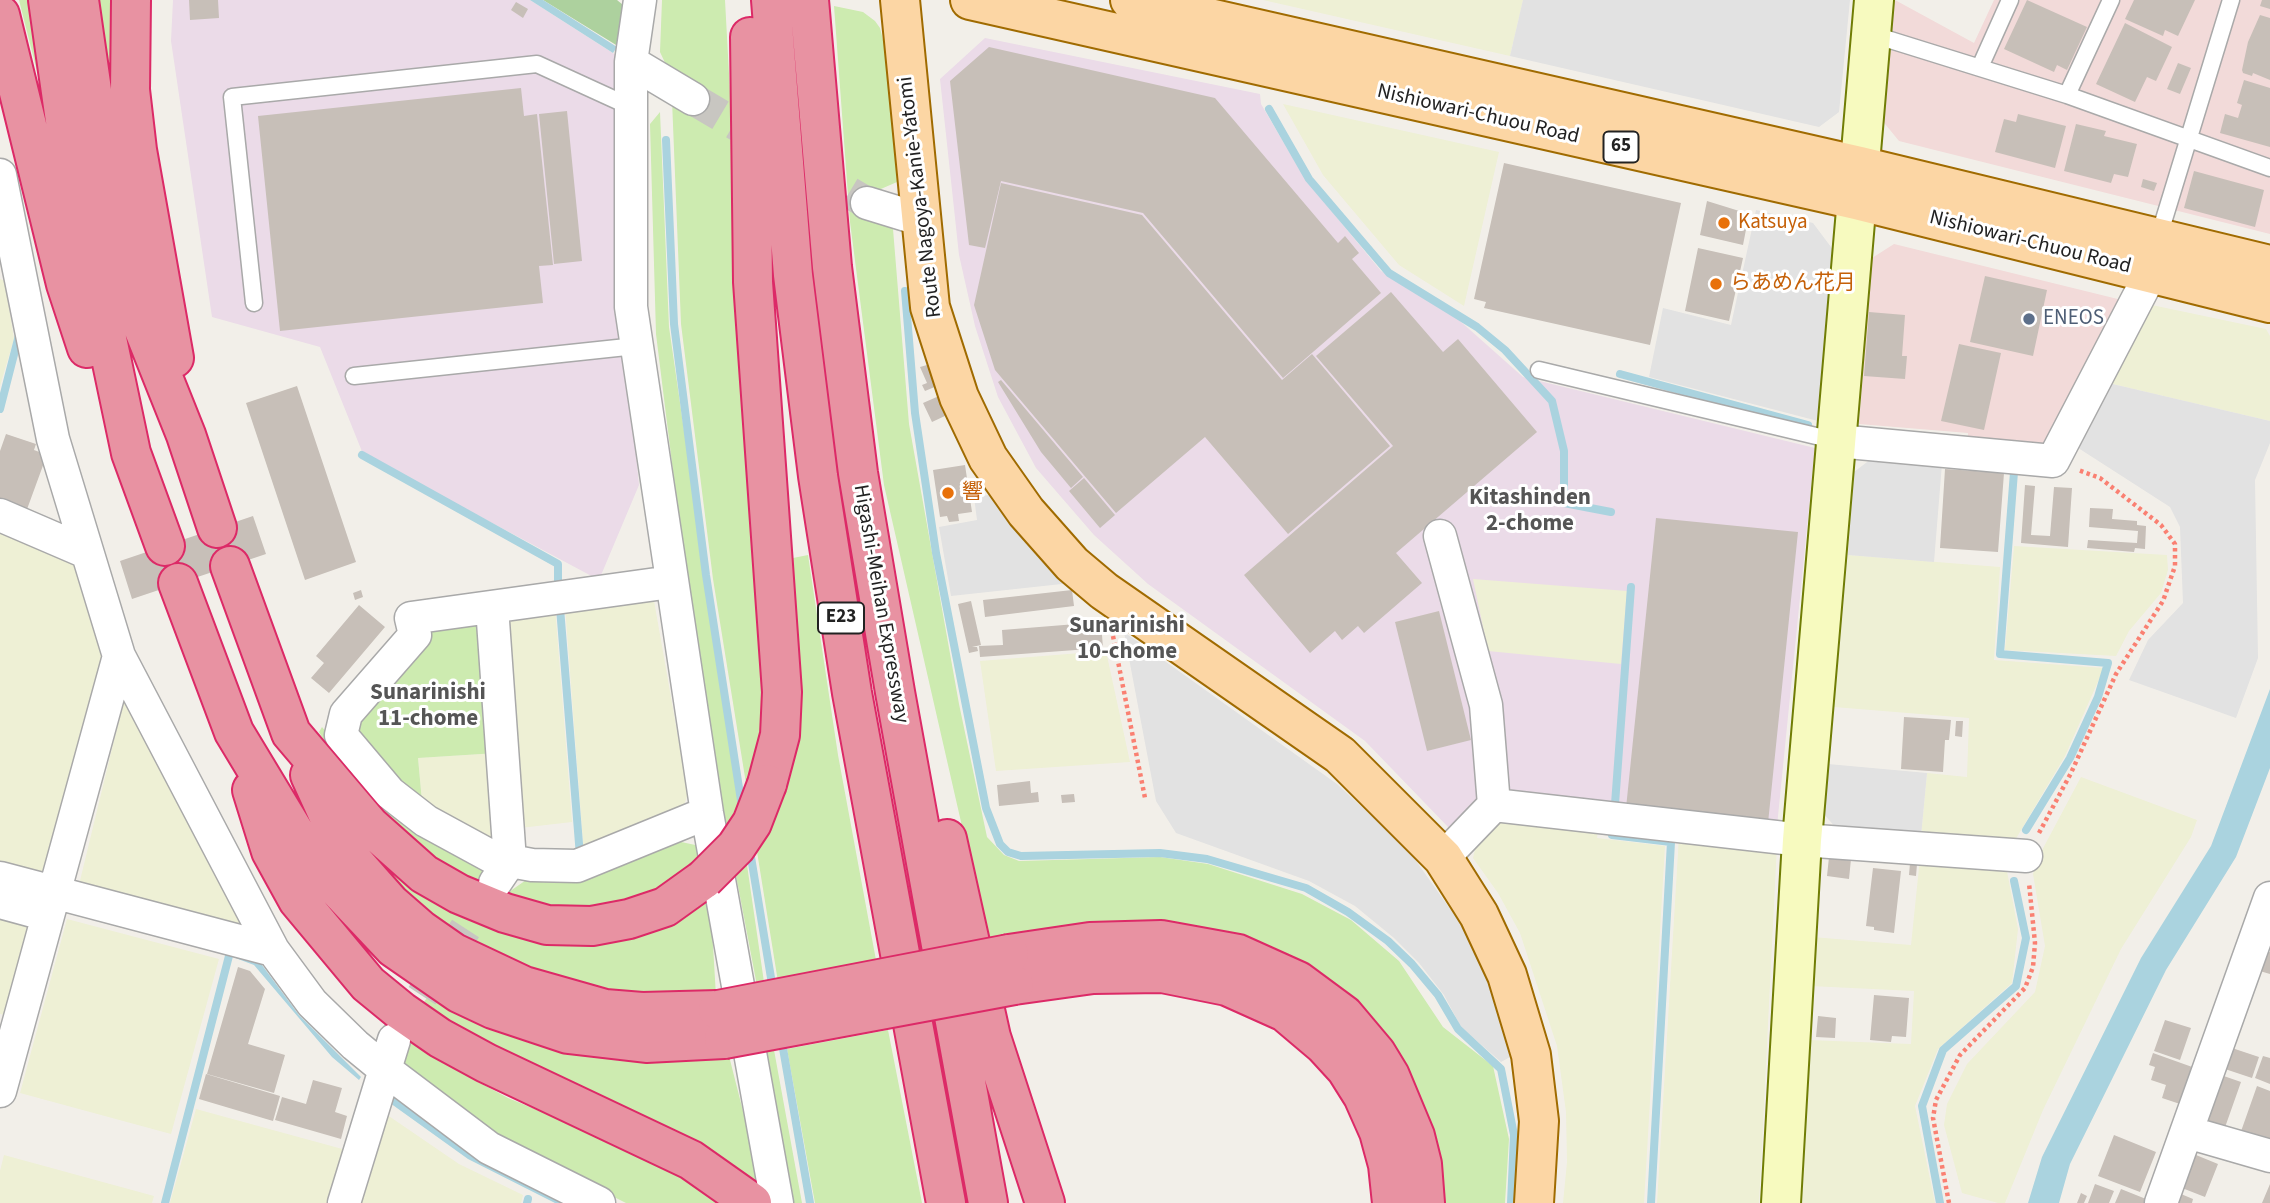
<!DOCTYPE html>
<html>
<head>
<meta charset="utf-8">
<style>
  body { margin:0 }
  canvas { display:block; background:#f2efe9 }
</style>
</head>
<body>
<canvas width="2270" height="1203"></canvas>
<script>
const g = document.querySelector('canvas').getContext('2d');
g.lineJoin = 'round';
function fillPath(path, color) { g.fillStyle = color; g.fill(path, 'evenodd'); }
const poly = rows => new Path2D(rows.map(r => 'M' + r).join(''));
function strokePath(path, color, width, dash) { g.strokeStyle = color; g.lineWidth = width; g.lineCap = dash ? 'butt' : 'round'; g.setLineDash(dash || []); g.stroke(path); }
function write(font, color, halo, rows, align = 'center') {
  g.font = font + ' "Source Sans 3","Noto Sans JP",sans-serif'; g.lineWidth = 6; g.setLineDash([]); g.textBaseline = 'middle'; g.strokeStyle = halo; g.fillStyle = color; for (const [text, x, y, turn = 0] of rows) {
    g.save(); g.translate(x, y); g.rotate((+turn || 0) * Math.PI / 180); g.textAlign = isNaN(turn) ? turn : align; if (halo) g.strokeText(text, 0, 0); g.fillText(text, 0, 0); g.restore();
  }
}
const commercial = poly([
  [1889,0,1895,0,1974,43,1994,0,2270,0,2270,234,1899,141,1881,119],
  [1894,244,2134,303,2048,448,1968,440,1968,433,1859,424,1872,258]
]);
const industrial = poly([
  [173,0,530,0,619,57,621,303,639,485,599,580,363,454,320,347,212,317,171,41],
  [985,38,1260,94,1261,104,1305,179,1381,271,1451,313,1523,377,1815,448,1777,826,1450,829,1365,741,1148,584,1094,535,1036,468,998,397,975,326,959,255,940,79]
]);
const farmland = poly([
  [1263,0,1523,0,1510,56],
  [1283,104,1499,152,1464,306,1399,265,1323,175],
  [0,279,5,281,14,339,0,386],
  [2147,304,2266,329,2270,336,2270,421,2104,382],
  [0,532,79,566,109,644,48,872,35,877,0,868],
  [2014,546,2167,555,2168,570,2161,593,2129,631,2116,656,2005,650],
  [1848,555,2000,567,1994,660,2104,668,2065,756,2011,847,1921,836,1927,773,1967,777,1969,718,1834,707],
  [1473,579,1627,591,1621,664,1488,651],
  [653,595,688,794,684,805,584,856,565,606],
  [555,607,572,822,520,828,508,613],
  [1106,651,1130,762,996,771,980,661],
  [126,691,249,930,77,893],
  [497,753,496,853,423,813,418,758],
  [2081,777,2197,820,2191,837,2121,949,2043,1110,2005,1203,1998,1203,1962,1193,1944,1125,1947,1104,1967,1064,2035,992,2045,946,2033,874,2040,854],
  [1502,818,1598,830,1597,838,1665,846,1644,1203,1563,1203,1567,1162,1566,1112,1557,1046,1520,933,1498,893,1473,858,1476,845],
  [1679,836,1777,845,1759,1203,1657,1203],
  [1920,858,2006,866,2018,929,2012,983,1938,1049,1915,1106,1935,1203,1800,1203,1808,1040,1911,1044,1914,991,1810,986,1812,937,1911,945],
  [0,910,28,926,5,1015,0,1014],
  [67,919,219,959,171,1134,20,1093],
  [196,1109,346,1150,331,1203,170,1203],
  [380,1110,459,1164,523,1195,521,1203,354,1203],
  [4,1155,154,1196,152,1203,0,1203,0,1171]
]);
const grass = poly([
  [19,0,37,0,49,119],
  [98,0,112,0,109,82],
  [662,0,725,0,763,704,783,791,788,559,808,555,838,755,878,971,779,988,713,579,681,324,672,100,667,67,660,52],
  [834,6,863,12,875,21,880,28,887,56,897,182,867,195,867,214,893,229,909,424,959,704,987,837,1004,855,1019,861,1160,857,1208,864,1302,894,1351,920,1399,961,1443,1027,1493,1066,1509,1139,1505,1203,1440,1203,1391,1050,988,940,884,485,850,222],
  [660,112,669,327,765,989,758,991,699,681,656,334,650,124],
  [478,616,497,753,418,758,423,813,356,749,354,714,428,623],
  [322,727,392,813,431,842,489,869,479,886,443,867,356,795,319,732],
  [672,840,700,846,706,853,659,888,629,901,598,907,569,908,537,904,506,894,529,878],
  [381,857,478,920,710,895,716,996,675,1000,535,979,434,923,375,863],
  [429,995,466,1017,558,1050,616,1060,679,1062,729,1056,760,1178,762,1203,626,1203,500,1140,392,1062,403,1035,462,1073,508,1098,624,1146,573,1091,421,1006],
  [888,1030,922,1203,815,1203,787,1049],
  [774,1050,802,1203,793,1203,767,1052]
]);
const forest = poly([
  [543,0,617,0,623,5,621,48]
]);
const parking = poly([
  [1523,0,1850,0,1839,112,1819,127,1510,56],
  [1756,210,1813,223,1834,251,1818,421,1649,377,1663,308,1731,325],
  [2104,382,2270,421,2270,443,2255,480,2258,658,2236,718,2129,680,2148,640,2183,603,2180,527,2170,507,2072,444],
  [1871,459,1942,464,1934,562,1848,555,1854,472],
  [996,494,1071,583,951,596,939,527,977,520,974,497],
  [1124,632,1337,784,1409,851,1472,940,1495,995,1510,1057,1501,1062,1461,1027,1444,995,1419,963,1394,938,1355,906,1309,881,1176,833,1156,801],
  [1828,764,1927,773,1921,836,1836,828,1823,813]
]);
const water = poly([
  [530,0,543,0,617,47,613,53],
  [2270,689,2270,768,2236,857,2166,970,2070,1164,2059,1203,2028,1203,2042,1157,2141,958,2211,846],
  [64,907,256,957,299,1015,361,1077,359,1080,332,1057,254,965,230,956,63,912],
  [387,1093,470,1152,569,1203,555,1203,468,1159,383,1098]
]);
const stream = poly([
  [1269,109,1309,179,1389,273,1477,327,1505,350,1552,401,1564,451,1564,503,1611,512],
  [666,140,674,324,706,575,742,807],
  [905,291,915,413,936,553,986,808,1000,844,1008,852,1021,856,1160,853,1207,859,1306,888,1348,912,1388,941,1412,964,1438,995,1458,1029,1501,1069,1514,1135,1511,1203],
  [1620,374,1808,425],
  [0,409,19,335],
  [362,455,558,564,558,590],
  [2014,472,2000,654,2108,663,2098,697,2070,758,2026,830],
  [560,608,580,856],
  [1615,804,1631,587],
  [1612,835,1671,842,1651,1203],
  [750,851,773,990],
  [781,1037,810,1203],
  [165,1203,230,952],
  [527,1203,528,1199],
  [1940,1203,1922,1106,1943,1050,2016,986,2026,938,2014,881]
]);
const building = poly([
  [189,0,218,0,219,18,190,20],
  [2027,0,2087,27,2067,70,2057,65,2054,72,2004,49],
  [2134,0,2195,0,2178,36,2165,30,2163,36,2125,19],
  [2262,0,2270,0,2270,9,2260,6],
  [516,2,528,9,523,18,511,10],
  [2260,15,2270,18,2270,80,2253,73,2252,76,2243,73,2242,70,2248,42],
  [2125,23,2172,47,2156,81,2147,77,2135,102,2096,84],
  [989,47,1215,98,1338,243,1345,236,1359,253,1352,259,1381,293,1283,378,1143,213,1001,181,985,248,969,245,950,81],
  [2178,63,2191,68,2180,94,2167,89],
  [2244,80,2270,88,2270,147,2220,133,2225,114,2238,118,2242,105,2237,103],
  [521,88,524,116,537,114,553,265,539,266,543,303,280,331,258,116],
  [567,111,582,261,554,264,539,114],
  [2018,114,2066,126,2055,168,1995,152,2004,119,2016,122],
  [2076,124,2106,131,2104,136,2137,144,2128,177,2114,174,2111,183,2064,171],
  [1504,163,1681,203,1650,345,1484,308,1486,302,1474,299],
  [2194,171,2264,190,2255,227,2184,208],
  [2143,179,2157,183,2154,191,2141,187],
  [1001,183,1142,215,1282,380,1312,354,1390,446,1288,534,1205,437,1116,513,995,370,974,305],
  [1707,201,1749,214,1743,245,1700,235],
  [1698,248,1743,258,1729,321,1685,311],
  [1985,276,2047,290,2033,356,1970,342],
  [1391,292,1443,352,1458,339,1537,432,1396,553,1422,583,1364,633,1358,626,1342,640,1335,631,1310,653,1244,575,1393,446,1316,356],
  [1869,312,1905,315,1902,356,1907,356,1905,379,1864,376],
  [1959,344,2001,353,1984,430,1941,421],
  [927,365,937,386,925,391,922,385,927,383,920,367],
  [1001,380,1083,477,1071,488,1041,452,998,382],
  [297,386,356,562,305,580,246,403],
  [939,396,947,415,932,422,923,403],
  [6,434,36,444,34,450,42,453,45,460,26,512,12,508,13,503,0,499,0,451],
  [965,465,972,512,958,514,959,521,949,522,947,516,940,517,933,470],
  [1945,469,2004,473,1998,552,1940,548],
  [1084,478,1115,515,1100,528,1069,491],
  [2025,485,2035,486,2031,535,2050,536,2054,487,2072,488,2068,547,2021,543],
  [2090,508,2113,509,2112,519,2137,521,2137,525,2146,526,2145,549,2135,548,2134,552,2087,548,2088,540,2137,543,2138,531,2089,527],
  [253,516,266,554,132,599,120,561],
  [1656,518,1798,532,1768,823,1626,808],
  [361,590,363,597,355,600,353,593],
  [1072,590,1074,606,985,617,983,600],
  [971,601,981,645,972,647,977,647,978,651,969,653,958,604],
  [359,605,385,627,329,693,311,678,324,663,316,656],
  [1439,611,1471,740,1427,751,1395,622],
  [1101,622,1103,648,980,657,979,646,1003,645,1002,630],
  [1904,717,1951,720,1949,740,1945,740,1943,772,1901,769],
  [1956,721,1963,721,1962,737,1955,736],
  [1030,781,1031,793,1038,792,1039,802,999,806,997,785],
  [1074,794,1075,802,1062,803,1061,795],
  [1829,857,1851,859,1849,879,1827,876],
  [1910,863,1917,864,1916,876,1909,875],
  [1873,868,1901,871,1894,933,1874,930,1874,927,1866,926],
  [2261,949,2270,952,2270,974,2253,969],
  [238,967,250,971,265,989,248,1044,285,1055,274,1093,207,1074],
  [1874,995,1909,998,1906,1037,1892,1036,1891,1042,1870,1040],
  [1818,1016,1836,1018,1835,1038,1816,1037],
  [2165,1020,2191,1028,2180,1060,2154,1051],
  [2229,1047,2259,1057,2252,1078,2222,1068],
  [2153,1053,2195,1068,2183,1105,2162,1098,2166,1085,2151,1080,2155,1067,2149,1065],
  [2263,1056,2270,1058,2270,1084,2255,1078],
  [206,1074,280,1096,273,1121,199,1099],
  [2218,1074,2241,1082,2223,1133,2201,1126],
  [313,1080,342,1088,335,1112,347,1116,341,1139,275,1120,282,1097,306,1104],
  [2257,1086,2270,1091,2270,1147,2239,1137],
  [2114,1135,2156,1152,2140,1192,2098,1176],
  [2196,1155,2218,1164,2205,1197,2182,1188],
  [2095,1184,2114,1191,2109,1203,2088,1203],
  [2270,1184,2270,1203,2262,1203],
  [2121,1189,2146,1199,2145,1203,2115,1203],
  [2081,1193,2087,1196,2084,1203,2077,1203],
  [2181,1194,2193,1199,2192,1203,2177,1203]
]);
const streetTunnel = poly([
  [693,99,767,143],
  [808,168,867,203],
  [396,1036,493,886]
]);
const path = poly([
  [1113,636,1145,798],
  [2039,833,2071,773,2116,674,2163,601,2175,566,2175,544,2161,525,2100,478,2078,470],
  [1949,1203,1933,1118,1936,1100,1960,1055,2025,988,2033,967,2035,943,2029,883]
]);
const lane = poly([
  [1871,34,2067,95,2270,168],
  [1980,67,2010,0],
  [2067,95,2111,0],
  [2158,239,2231,0],
  [254,303,232,97,537,64,631,107],
  [1539,370,1837,441],
  [354,376,636,346]
]);
const street = poly([
  [640,0,631,62,631,307,707,813,777,1203],
  [631,62,693,99],
  [0,175,53,439,119,656,273,950],
  [867,203,919,219],
  [1837,441,2053,461,2151,273],
  [0,515,86,552],
  [1440,536,1486,705,1494,805],
  [671,582,411,618,415,635,346,714,341,735,390,793,426,821,494,858,532,865,577,866,707,813],
  [492,607,510,861,495,883],
  [1443,858,1494,805,1802,840,2026,856],
  [0,878,273,950,312,1003,355,1045,383,1068,489,1148,599,1203],
  [0,902,48,915],
  [0,1091,119,656],
  [2187,1132,2270,1156],
  [344,1203,394,1040],
  [2161,1203,2270,898]
]);
const secondary = poly([
  [1781,1203,1802,840,1874,0]
]);
const primary = poly([
  [900,0,930,307,959,397,988,458,1026,512,1072,564,1104,591,1340,755,1443,858,1479,915,1507,975,1531,1055,1539,1121,1534,1203],
  [970,0,1856,200,2270,303],
  [1130,0,1860,166,2270,265]
]);
const highway = poly([
  [48,0,73,177,131,453,165,546],
  [79,0,104,174,125,268,142,325,186,435,217,528],
  [131,0,130,90,137,150,174,358],
  [771,0,793,275,818,476,852,693,946,1203],
  [809,0,832,267,858,473,895,692,988,1203],
  [0,15,66,284,87,348],
  [750,37,753,282,782,692,780,735,767,784],
  [230,566,291,733,370,826,424,874,459,894,505,913,547,925,592,926,629,919,665,907,704,879],
  [178,583,234,732,298,838,326,876,394,948,459,993,493,1009,568,1034,646,1043,724,1039],
  [310,775,345,852,390,903,421,930,454,953,524,986,605,1009,642,1012,718,1010],
  [252,790,271,851,298,900,368,984,401,1011,440,1038,486,1063,691,1160,752,1203],
  [947,839,991,1037,1045,1203],
  [1009,954,1090,942,1161,940,1238,954,1298,981,1344,1015,1376,1053,1390,1076,1415,1136,1422,1164,1425,1203],
  [1014,985,1093,974,1162,973,1227,986,1285,1012,1324,1045,1346,1069,1363,1096,1379,1132,1388,1165,1392,1203]
]);
const highwayBridge = poly([
  [704,879,736,847,752,823,767,784],
  [718,1010,1009,954],
  [724,1039,1014,985]
]);
const markers = [
  [1724,223,7,"#e8710a"],
  [1716,284,7,"#e8710a"],
  [2029,319,7,"#5c6f8a"],
  [948,493,7,"#e8710a"]
];
const shields = [
  [1621,147,35],
  [841,618,46]
];
const shieldNames = [
  ["65",1621,147],
  ["E23",841,618]
];
const streetNames = [
  ["Nishiowari-Chuou Road",1478,115,13],
  ["Route Nagoya-Kanie-Yatomi",921,197,-97],
  ["Nishiowari-Chuou Road",2030,243,14],
  ["Higashi-Meihan Expressway",880,604,80]
];
const foodNames = [
  ["Katsuya",1738,223],
  ["らあめん花月",1730,284],
  ["響",962,493]
];
const serviceNames = [
  ["ENEOS",2043,319]
];
const neighbourhoodNames = [
  ["Kitashinden",1530,499],
  ["2-chome",1530,525],
  ["Sunarinishi",1127,627],
  ["10-chome",1127,653],
  ["Sunarinishi",428,694],
  ["11-chome",428,720]
];
fillPath(commercial, '#f2dad9');
fillPath(industrial, '#ebdbe8');
fillPath(farmland, '#eef0d5');
fillPath(grass, '#cdebb0');
fillPath(forest, '#add19e');
fillPath(parking, '#e2e2e2');
fillPath(water, '#aad3df');
strokePath(stream, '#aad3df', 8);
fillPath(building, '#c7bfb8');
strokePath(streetTunnel, '#c8c6c1', 32, [32, 16]);
strokePath(lane, '#a9a9a9', 19);
strokePath(street, '#a9a9a9', 35);
strokePath(secondary, '#707d05', 42);
strokePath(primary, '#a06b00', 42);
strokePath(highway, '#dc2a67', 42);
strokePath(path, '#fa8072', 4.5, [3.5, 3.5]);
strokePath(lane, '#fff', 16);
strokePath(street, '#fff', 32);
strokePath(secondary, '#f7fabf', 38);
strokePath(primary, '#fcd6a4', 38);
strokePath(highway, '#e892a2', 38);
strokePath(highwayBridge, '#dc2a67', 42, []);
strokePath(highwayBridge, '#e892a2', 38);
for (const [x, y, r, color] of markers) { const dot = new Path2D(); dot.arc(x, y, r, 0, 2 * Math.PI); g.fillStyle = color; g.fill(dot); strokePath(dot, '#fff', 2.5); }
for (const [x, y, w] of shields) { const box = new Path2D(); box.roundRect(x - w / 2, y - 15.5, w, 31, 5); g.fillStyle = '#fff'; g.fill(box); strokePath(box, '#222', 2); }
write('bold 19px', '#222', null, shieldNames);
write('21px', '#222', '#fff', streetNames);
write('21px', '#c56008', '#fff', foodNames, 'left');
write('21px', '#4e5e75', '#fff', serviceNames, 'left');
write('bold 23px', '#555', '#fff', neighbourhoodNames);
</script>
</body>
</html>
